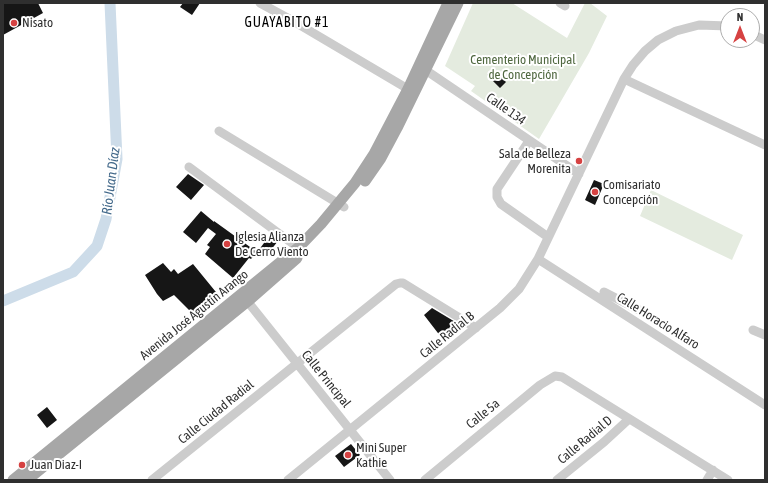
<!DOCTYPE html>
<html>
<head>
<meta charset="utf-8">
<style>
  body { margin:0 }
  #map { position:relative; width:768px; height:483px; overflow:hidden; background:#fff; font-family:"Asap Condensed",sans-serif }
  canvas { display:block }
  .frame { position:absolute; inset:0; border:4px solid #2f2f2f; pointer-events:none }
  .north { position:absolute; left:720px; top:8px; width:40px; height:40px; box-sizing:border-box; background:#fff; border:1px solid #acacac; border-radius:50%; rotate:0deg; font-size:11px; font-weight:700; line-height:16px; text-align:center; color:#2f2f2f }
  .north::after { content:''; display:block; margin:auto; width:14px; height:18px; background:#d64242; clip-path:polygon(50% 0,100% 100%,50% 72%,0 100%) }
</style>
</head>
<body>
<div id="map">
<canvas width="768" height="483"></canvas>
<div class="frame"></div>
<div class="north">N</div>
</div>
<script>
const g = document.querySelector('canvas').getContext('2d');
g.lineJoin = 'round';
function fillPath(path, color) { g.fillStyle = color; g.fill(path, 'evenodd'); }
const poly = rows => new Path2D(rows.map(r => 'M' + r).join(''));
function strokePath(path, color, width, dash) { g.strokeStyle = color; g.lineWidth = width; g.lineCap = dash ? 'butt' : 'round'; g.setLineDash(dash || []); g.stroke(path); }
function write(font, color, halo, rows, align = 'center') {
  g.font = font + ' "Asap Condensed",sans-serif'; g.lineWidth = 4; g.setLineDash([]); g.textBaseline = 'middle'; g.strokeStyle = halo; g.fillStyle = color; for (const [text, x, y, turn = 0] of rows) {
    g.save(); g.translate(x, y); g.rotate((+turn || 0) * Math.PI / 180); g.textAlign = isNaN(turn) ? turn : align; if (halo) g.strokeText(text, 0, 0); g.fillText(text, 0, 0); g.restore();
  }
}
const green = poly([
  [473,3,512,3,567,38,585,3,590,3,607,16,589,53,539,139,471,91,475,86,445,66],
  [651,190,743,235,732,260,640,216]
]);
const river = poly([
  [3,301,73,272,97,246,106,219,117,159,110,3]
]);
const building = poly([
  [3,3,38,3,43,13,3,35],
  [183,3,200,3,192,15,180,7],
  [493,69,506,82,500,88,487,75],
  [188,174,204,185,191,200,176,187],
  [594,180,604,184,595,205,585,200],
  [201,211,214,222,214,221,257,252,251,259,249,258,233,278,205,254,210,247,207,245,216,234,208,228,196,243,183,232],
  [270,235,278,241,266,256,258,251],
  [163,263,171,272,174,269,178,274,193,264,220,297,194,315,174,295,163,301,157,294,145,275],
  [432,308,457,323,441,337,424,315],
  [47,407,57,420,47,428,37,415],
  [351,444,360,455,344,467,335,456]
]);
const minor = poly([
  [260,3,293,21,408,89],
  [560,3,565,6],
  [752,34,765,40],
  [421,67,579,174],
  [624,79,765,145],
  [219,131,344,207],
  [529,141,497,189,497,197,501,204,548,237],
  [189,167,304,252],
  [538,259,765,405],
  [604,292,643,312],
  [244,297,390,480],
  [753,330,765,335],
  [152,480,396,284,400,283,403,283,476,328],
  [288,480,500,308,519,289,538,259,624,79,633,65,645,51,658,40,676,31,699,25,728,26],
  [425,480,540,385,555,376,562,377,728,480],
  [557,480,604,442,629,419],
  [707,480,713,470]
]);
const major = poly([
  [365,181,381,158,397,128,458,3],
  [13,480,299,247,321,224,355,183,374,154,408,89,448,3],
  [27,480,248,301,297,258]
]);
const markers = [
  [14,23,4,"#d64242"],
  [579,161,4,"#d64242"],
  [595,192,4,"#d64242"],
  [227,244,4,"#d64242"],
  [348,455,4,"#d64242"],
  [22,465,4,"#d64242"]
];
const poiNames = [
  ["Nisato",22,23],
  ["Sala de Belleza",571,154,"right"],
  ["Morenita",571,169,"right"],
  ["Comisariato",603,185],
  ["Concepción",603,200],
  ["Iglesia Alianza",235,237],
  ["De Cerro Viento",235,252],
  ["Mini Super",356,448],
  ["Kathie",356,463],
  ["Juan Diaz-I",30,465]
];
const parkNames = [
  ["Cementerio Municipal",523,60],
  ["de Concepción",523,75]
];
const streetNames = [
  ["Calle 134",506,109,35],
  ["Avenida José Agustín Arango",194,315,-39],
  ["Calle Horacio Alfaro",658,321,32],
  ["Calle Radial B",447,335,-39],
  ["Calle Principal",326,379,51],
  ["Calle Ciudad Radial",216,412,-39],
  ["Calle 5a",483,414,-39],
  ["Calle Radial D",585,440,-40]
];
const neighbourhoodNames = [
  ["GUAYABITO #1",287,23]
];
const waterNames = [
  ["Río Juan Díaz",111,181,-83]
];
fillPath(green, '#e4ebdf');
strokePath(river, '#cddce9', 11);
fillPath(building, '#161616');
strokePath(minor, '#ccc', 9);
strokePath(major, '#a7a7a7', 11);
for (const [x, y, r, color] of markers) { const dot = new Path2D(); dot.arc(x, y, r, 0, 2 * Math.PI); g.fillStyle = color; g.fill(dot); strokePath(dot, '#fff', 1.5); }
write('13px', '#2f2f2f', '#fff', poiNames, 'left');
write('13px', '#506840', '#fff', parkNames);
write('13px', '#2f2f2f', '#fff', streetNames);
g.letterSpacing = '1px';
write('14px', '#000', '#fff', neighbourhoodNames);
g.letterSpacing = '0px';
write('italic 14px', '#446a8b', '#fff', waterNames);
</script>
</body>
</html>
